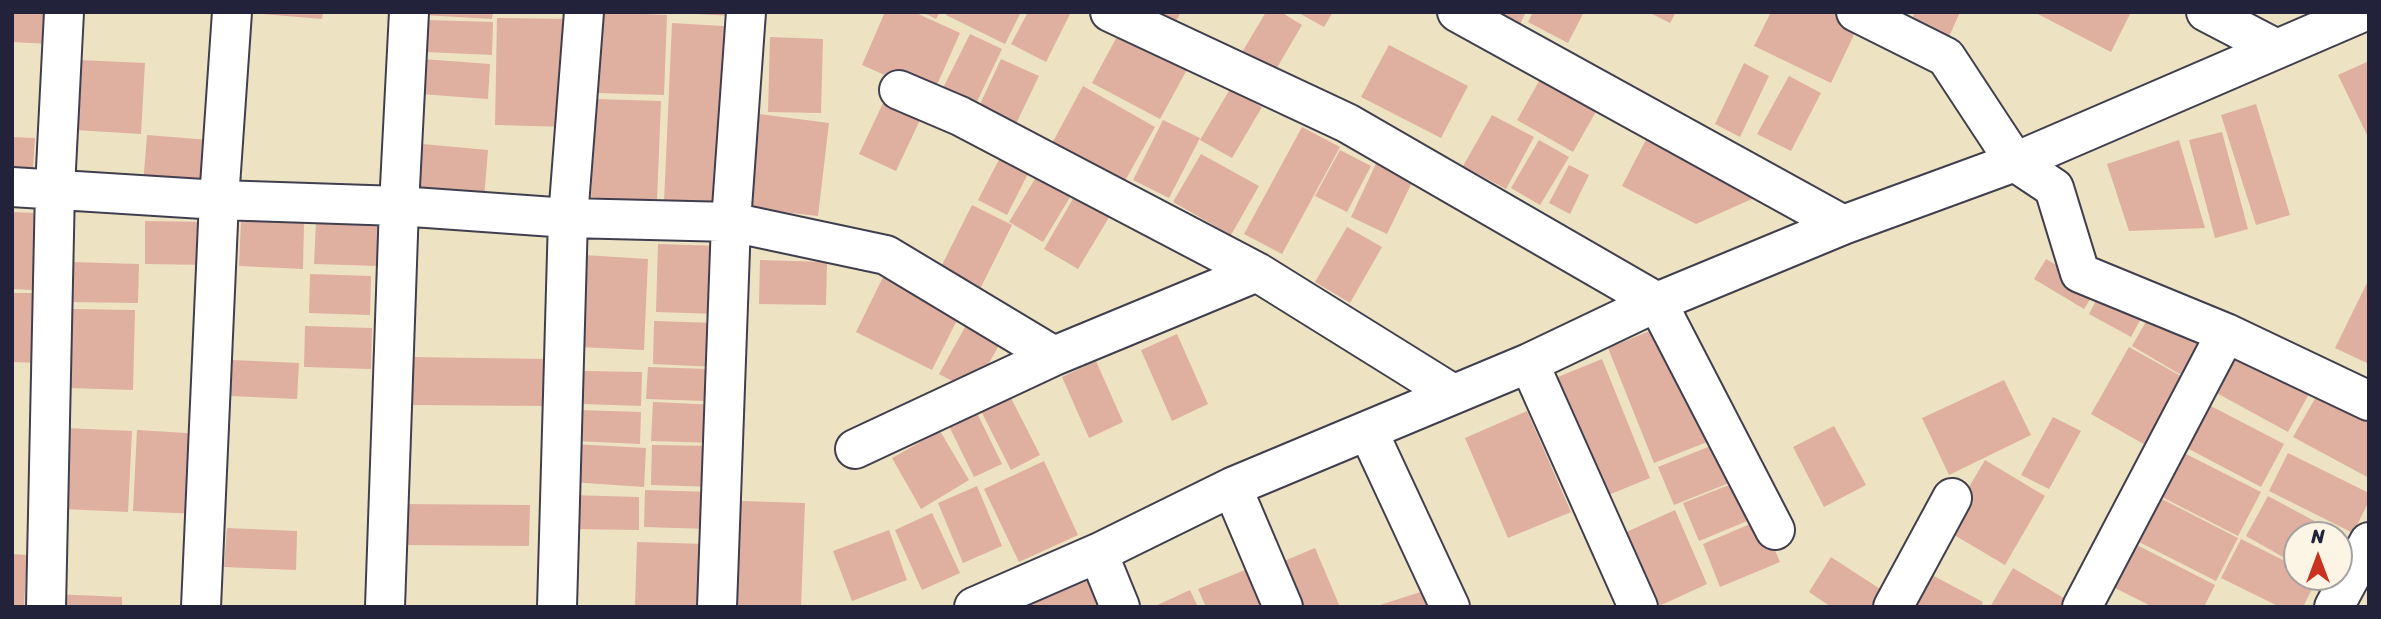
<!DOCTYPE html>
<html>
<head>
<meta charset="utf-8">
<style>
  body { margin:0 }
  #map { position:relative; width:2381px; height:619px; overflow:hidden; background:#ede3c3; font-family:Sriracha,sans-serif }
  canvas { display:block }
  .frame { position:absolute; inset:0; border:14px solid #22223b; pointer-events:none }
  .north { position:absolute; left:2283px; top:521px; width:70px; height:70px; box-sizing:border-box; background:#fcf5e5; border:2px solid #a5a1a1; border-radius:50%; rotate:0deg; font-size:19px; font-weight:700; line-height:28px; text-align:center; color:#22223b }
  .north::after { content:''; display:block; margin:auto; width:24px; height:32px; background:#c8321e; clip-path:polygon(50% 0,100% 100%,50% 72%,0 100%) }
</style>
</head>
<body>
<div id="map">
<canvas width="2381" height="619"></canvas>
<div class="frame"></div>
<div class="north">N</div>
</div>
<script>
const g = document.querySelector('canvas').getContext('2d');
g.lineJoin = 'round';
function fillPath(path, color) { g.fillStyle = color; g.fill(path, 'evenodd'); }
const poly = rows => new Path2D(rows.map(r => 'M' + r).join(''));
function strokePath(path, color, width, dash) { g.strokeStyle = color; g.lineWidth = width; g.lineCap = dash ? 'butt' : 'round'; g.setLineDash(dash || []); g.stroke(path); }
const building = poly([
  [12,12,51,12,50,44,12,42],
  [262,12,323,12,322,19,262,14],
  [423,12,493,12,492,19,423,15],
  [600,12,667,15,664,95,598,93],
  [696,12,734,12,733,16,696,14],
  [885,12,914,12,960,33,932,96,862,65],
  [922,12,940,12,936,19],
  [947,12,1021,12,1005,44,946,15],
  [1028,12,1071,12,1046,62,1011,44],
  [1146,12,1181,12,1173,27],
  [1266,12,1281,12,1302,25,1271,78,1238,59],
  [1297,12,1333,12,1324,27],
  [1498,12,1526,12,1520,24],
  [1533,12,1584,12,1568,43,1528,22],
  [1648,12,1676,12,1670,23],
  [1771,12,1845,12,1861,20,1831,83,1754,46],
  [1915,12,1960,12,1944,48,1906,32],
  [2034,12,2131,12,2111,52],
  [497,18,570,19,568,127,495,125],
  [426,20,493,22,492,55,425,52],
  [672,23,739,27,730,205,664,202],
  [1121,29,1189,66,1160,119,1092,83],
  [970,34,1002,49,972,112,939,96],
  [770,37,823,39,821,113,768,112],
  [1389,45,1468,86,1441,138,1361,97],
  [423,59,490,64,488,99,420,94],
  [1001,59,1039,76,1012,132,975,115],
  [79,60,145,63,141,134,75,130],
  [2369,61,2369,139,2338,75],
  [1744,63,1769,76,1740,137,1715,124],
  [1542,76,1598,108,1573,152,1517,120],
  [1789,76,1821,93,1791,151,1757,134],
  [1083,86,1155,127,1121,188,1050,147],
  [1230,89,1262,107,1232,158,1200,140],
  [595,99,661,101,657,201,591,199],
  [883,103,920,120,896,171,859,154],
  [2256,104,2290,215,2256,225,2221,115],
  [759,114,829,123,818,216,748,208],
  [1492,115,1534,137,1506,189,1463,166],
  [1163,120,1200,138,1169,198,1133,180],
  [1302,127,1340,147,1282,254,1244,234],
  [1652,128,1772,190,1696,224,1622,186],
  [2222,132,2248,229,2215,238,2189,140],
  [147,135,210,140,206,190,143,185],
  [12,137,35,138,32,182,12,181],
  [1539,140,1569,157,1540,205,1511,188],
  [2179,140,2205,228,2129,231,2107,164],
  [422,144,488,150,484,199,417,194],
  [1007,144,1036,158,1007,215,978,200],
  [1340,150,1371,166,1347,212,1315,196],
  [1381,153,1418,170,1387,234,1351,217],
  [1201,154,1259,186,1231,235,1173,202],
  [1044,164,1078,184,1043,242,1009,222],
  [1569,165,1589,175,1570,214,1549,203],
  [1082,183,1117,204,1078,269,1044,249],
  [972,205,1012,225,980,289,940,269],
  [12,212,36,213,33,290,12,289],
  [145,221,211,222,211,265,145,264],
  [241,221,304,223,303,269,239,266],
  [316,222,383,225,381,266,314,264],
  [1347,227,1382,247,1350,303,1315,282],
  [658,244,723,246,721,314,656,312],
  [584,255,648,259,644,350,579,347],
  [2046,259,2097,289,2084,309,2034,279],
  [760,260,827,262,826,305,759,304],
  [70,262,139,264,138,303,69,302],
  [887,269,964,306,932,370,856,332],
  [310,274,371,276,370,315,309,313],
  [2369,279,2369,364,2335,348],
  [2102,289,2144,313,2131,337,2089,314],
  [12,293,42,293,41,363,12,362],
  [70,309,135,310,133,390,68,388],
  [2152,311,2209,343,2188,379,2132,346],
  [970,318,1004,336,973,392,939,374],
  [654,321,718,323,716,367,653,364],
  [305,326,372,328,371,369,304,367],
  [1662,326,1707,442,1654,463,1608,348],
  [1177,334,1208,404,1172,421,1141,350],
  [2241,341,2315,383,2288,432,2213,391],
  [2129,347,2186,379,2147,446,2091,414],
  [407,357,551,359,551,406,406,405],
  [1602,359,1650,478,1596,500,1548,381],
  [232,360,299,363,297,399,230,396],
  [1096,361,1123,422,1089,438,1062,377],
  [648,367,708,369,706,401,646,399],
  [584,371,642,372,641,406,583,404],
  [2004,380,2031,435,1949,475,1922,418],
  [1009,394,1040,455,1011,470,980,409],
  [2317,395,2369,423,2369,478,2293,437],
  [653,402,718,405,716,443,651,441],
  [2207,404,2284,444,2261,487,2185,447],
  [975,409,1002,464,974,477,947,422],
  [577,410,641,412,640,444,575,441],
  [1527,411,1571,512,1508,538,1465,438],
  [2053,417,2081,431,2049,489,2021,475],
  [1834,426,1866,485,1824,507,1793,447],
  [66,428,132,431,128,512,63,509],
  [137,430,202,434,198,514,133,511],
  [940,431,969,480,921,509,892,458],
  [1723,441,1739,479,1674,505,1658,467],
  [573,444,646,448,644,487,571,482],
  [652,445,716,446,715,487,651,485],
  [2182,452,2261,492,2238,536,2160,496],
  [2288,453,2369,493,2369,501,2353,533,2269,491],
  [1985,460,2045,496,2005,565,1944,529],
  [1044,461,1078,535,1019,562,984,489],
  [1742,480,1757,517,1699,541,1683,503],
  [977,486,1002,546,963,563,938,503],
  [645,490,711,492,709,529,644,527],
  [570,495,639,497,639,530,569,529],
  [2268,496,2344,537,2339,546,2339,535,2297,535,2297,565,2246,536],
  [2160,498,2238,538,2216,581,2137,541],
  [741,501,805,503,801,607,737,607],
  [400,504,530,505,529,546,400,545],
  [1675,510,1707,584,1657,607,1641,607,1611,539],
  [932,513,960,573,922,590,895,530],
  [1762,519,1780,562,1720,587,1703,544],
  [227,528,297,531,296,570,224,567],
  [889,530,907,580,852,601,833,551],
  [2241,539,2297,567,2297,577,2318,577,2303,607,2280,607,2221,578],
  [637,542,705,544,704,607,635,607],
  [2135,544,2215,585,2204,607,2153,607,2113,587],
  [1315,548,1340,607,1295,607,1277,564],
  [12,554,27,555,24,607,12,607],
  [1831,557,1891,596,1884,607,1831,607,1809,592],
  [1255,566,1272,607,1206,607,1198,589],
  [2013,568,2079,607,1990,607],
  [1096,573,1111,607,1019,607],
  [1930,574,1983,602,1981,607,1913,607],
  [1436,587,1443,607,1377,607,1377,606],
  [1190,590,1198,607,1153,607],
  [54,594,122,597,122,607,53,607]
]);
const minor = poly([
  [1110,12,1347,123,1657,302,1775,530],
  [1457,12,1843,225],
  [1856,12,1946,57,2015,162,2054,188,2080,273,2226,333,2369,401],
  [2206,12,2277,49],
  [899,90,960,116,1257,272,1453,394],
  [12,187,219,200,399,206,568,218,731,222,886,255,1054,356],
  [1529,363,1638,607],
  [1368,431,1450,607],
  [855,449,1054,356,1257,272],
  [1232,487,1283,607],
  [1098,553,1120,607],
  [46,607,55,188,64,12],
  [201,607,219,200,232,12],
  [385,607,399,206,409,12],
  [557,607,568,218,584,12],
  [717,607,731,222,746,12],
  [974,607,1098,553,1232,487,1529,363,1657,302,1843,225,2015,162,2363,12],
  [1893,607,1952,498],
  [2082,607,2226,333],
  [2334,607,2369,542]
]);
fillPath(building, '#dfafa0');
strokePath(minor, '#403f4f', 42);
strokePath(minor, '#fff', 38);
</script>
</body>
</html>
